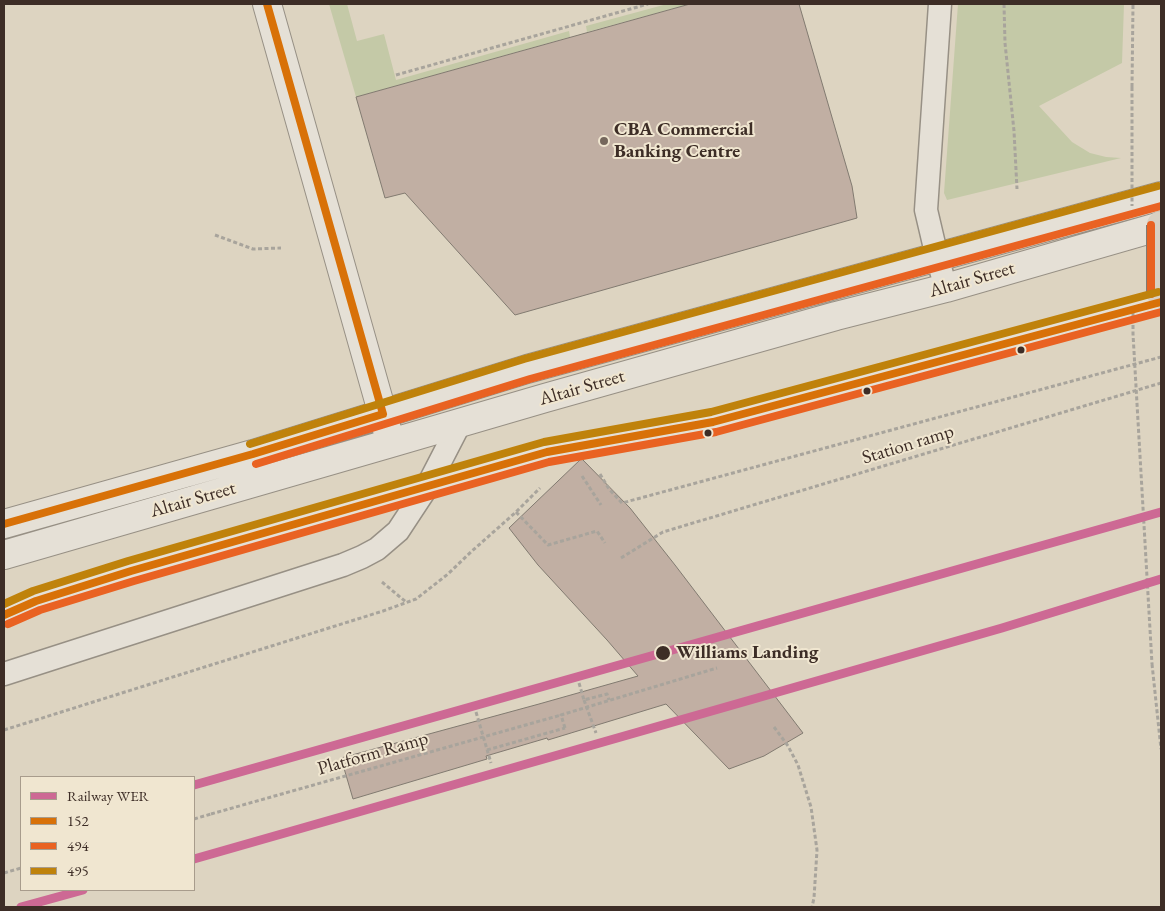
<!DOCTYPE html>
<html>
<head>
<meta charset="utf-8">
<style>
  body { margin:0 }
  #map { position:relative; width:1165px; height:911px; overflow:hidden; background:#ddd4c1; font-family:"EB Garamond",serif }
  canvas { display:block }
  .frame { position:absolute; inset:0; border:5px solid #3d2d26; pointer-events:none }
  .legend { position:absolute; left:20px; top:776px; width:175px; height:115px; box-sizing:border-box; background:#f0e6d0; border:1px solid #a89c8c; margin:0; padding:6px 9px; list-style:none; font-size:15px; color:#3d2d26 }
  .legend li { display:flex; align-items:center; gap:10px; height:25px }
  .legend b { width:25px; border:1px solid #a89c8c }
</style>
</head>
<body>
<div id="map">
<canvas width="1165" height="911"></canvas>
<div class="frame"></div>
<ul class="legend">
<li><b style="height:6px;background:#cd6994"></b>Railway WER</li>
<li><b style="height:6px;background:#d87108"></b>152</li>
<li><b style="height:6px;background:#e96222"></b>494</li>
<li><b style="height:6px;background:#bf820b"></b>495</li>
</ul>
</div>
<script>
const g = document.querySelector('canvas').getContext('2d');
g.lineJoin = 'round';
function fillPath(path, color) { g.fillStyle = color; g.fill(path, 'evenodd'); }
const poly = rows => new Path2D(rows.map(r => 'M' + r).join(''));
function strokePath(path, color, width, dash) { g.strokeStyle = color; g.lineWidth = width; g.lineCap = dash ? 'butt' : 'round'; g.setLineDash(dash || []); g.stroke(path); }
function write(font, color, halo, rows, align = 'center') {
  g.font = font + ' "EB Garamond",serif'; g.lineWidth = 4; g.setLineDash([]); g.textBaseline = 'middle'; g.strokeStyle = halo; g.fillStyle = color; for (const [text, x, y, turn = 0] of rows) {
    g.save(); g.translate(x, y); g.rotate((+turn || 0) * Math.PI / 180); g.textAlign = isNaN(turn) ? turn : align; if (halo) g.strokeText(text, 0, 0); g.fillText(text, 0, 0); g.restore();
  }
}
const green = poly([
  [329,4,347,4,357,41,384,34,396,80,569,31,570,37,356,97],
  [667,4,690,4,587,32,586,26],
  [958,4,1124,4,1122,63,1039,106,1072,142,1090,153,1106,157,1121,158,947,200,944,193]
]);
const building = poly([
  [690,4,799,4,852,186,857,218,515,315,405,193,385,198,356,97,690,4],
  [581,459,582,459,630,508,675,565,803,733,764,756,729,769,666,704,548,740,547,738,486,756,487,759,353,799,341,758,539,704,638,676,607,640,538,565,509,528,581,459]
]);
const path = poly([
  [1004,4,1005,43,1014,131,1017,189],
  [396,75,648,4],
  [1132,87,1133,4],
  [215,235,253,249,281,248],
  [600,474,609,489,622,503,1161,357],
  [582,476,601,505],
  [516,512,548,545,597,531,605,543],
  [621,558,663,532,1161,383],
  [382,582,406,602],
  [1152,664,1161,749],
  [579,683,584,700,607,694,609,700],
  [584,700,596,733],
  [476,712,491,763],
  [774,727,788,746,798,765,811,807,817,850,814,898,812,907],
  [4,730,383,611,416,599,448,574,472,551,516,512,540,488],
  [487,750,565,728],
  [194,819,211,814],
  [4,873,21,868]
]);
const lane = poly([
  [940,4,926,210,937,257,946,288],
  [4,615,36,601,131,571,547,452,621,438,713,422,1161,302],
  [4,674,343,565,362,557,377,549,398,531,427,487,460,423]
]);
const street = poly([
  [267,4,388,433],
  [4,524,253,454,527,369,1161,196],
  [4,555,391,443,545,398,836,316,946,288,1161,226]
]);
const pathBridge = poly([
  [1132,87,1132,206],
  [1133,312,1133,334,1152,664],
  [565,728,561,715,717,668],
  [211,814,561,715]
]);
const highwayBridge = poly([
  [1161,225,1161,294]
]);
const bus1 = poly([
  [4,524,253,454,383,414,267,4],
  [4,615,36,601,131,571,547,452,713,422,1161,302]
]);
const bus2 = poly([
  [1151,225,1151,294],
  [256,464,530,379,1161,206],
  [8,624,40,610,134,581,549,462,716,432,1161,312]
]);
const bus3 = poly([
  [250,444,524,359,1158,186],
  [4,604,33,591,128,561,544,442,711,412,1158,292]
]);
const rail1 = poly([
  [194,785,1161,512],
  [194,859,1002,628,1161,579],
  [21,907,83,890]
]);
const markers = [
  [604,141,5,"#75675c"],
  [1021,350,4.5,"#3d2d26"],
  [867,391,4.5,"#3d2d26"],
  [708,433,4.5,"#3d2d26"],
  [663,653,8,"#3d2d26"]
];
const poiNames = [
  ["CBA Commercial",614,130],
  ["Banking Centre",614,152]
];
const streetNames = [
  ["Altair Street",972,280,-16],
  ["Altair Street",582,388,-16],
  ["Station ramp",908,445,-17],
  ["Altair Street",193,500,-16],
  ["Platform Ramp",373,754,-16]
];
const stopNames = [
  ["Williams Landing",676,653]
];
fillPath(green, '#c4c9a7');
fillPath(building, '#c1afa3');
strokePath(building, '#817a70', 1);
strokePath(lane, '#979085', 25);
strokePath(street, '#979085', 30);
strokePath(path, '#a8a49c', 3, [4, 2.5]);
strokePath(lane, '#e5e0d6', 22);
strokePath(street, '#e5e0d6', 28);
strokePath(highwayBridge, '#817a70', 30, []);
strokePath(pathBridge, '#a8a49c', 3, [4, 2.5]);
strokePath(highwayBridge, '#d8d0c2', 28);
strokePath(bus1, '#d87108', 8);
strokePath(bus2, '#e96222', 8);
strokePath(bus3, '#bf820b', 8);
strokePath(rail1, '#cd6994', 9);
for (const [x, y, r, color] of markers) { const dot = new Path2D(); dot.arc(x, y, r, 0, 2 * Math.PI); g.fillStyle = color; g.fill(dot); strokePath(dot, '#f0e6d0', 2); }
write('bold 19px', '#3d2d26', '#f0e6d0', poiNames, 'left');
write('19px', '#3d2d26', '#f0e6d0', streetNames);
write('bold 19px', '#3d2d26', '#f0e6d0', stopNames, 'left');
</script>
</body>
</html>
